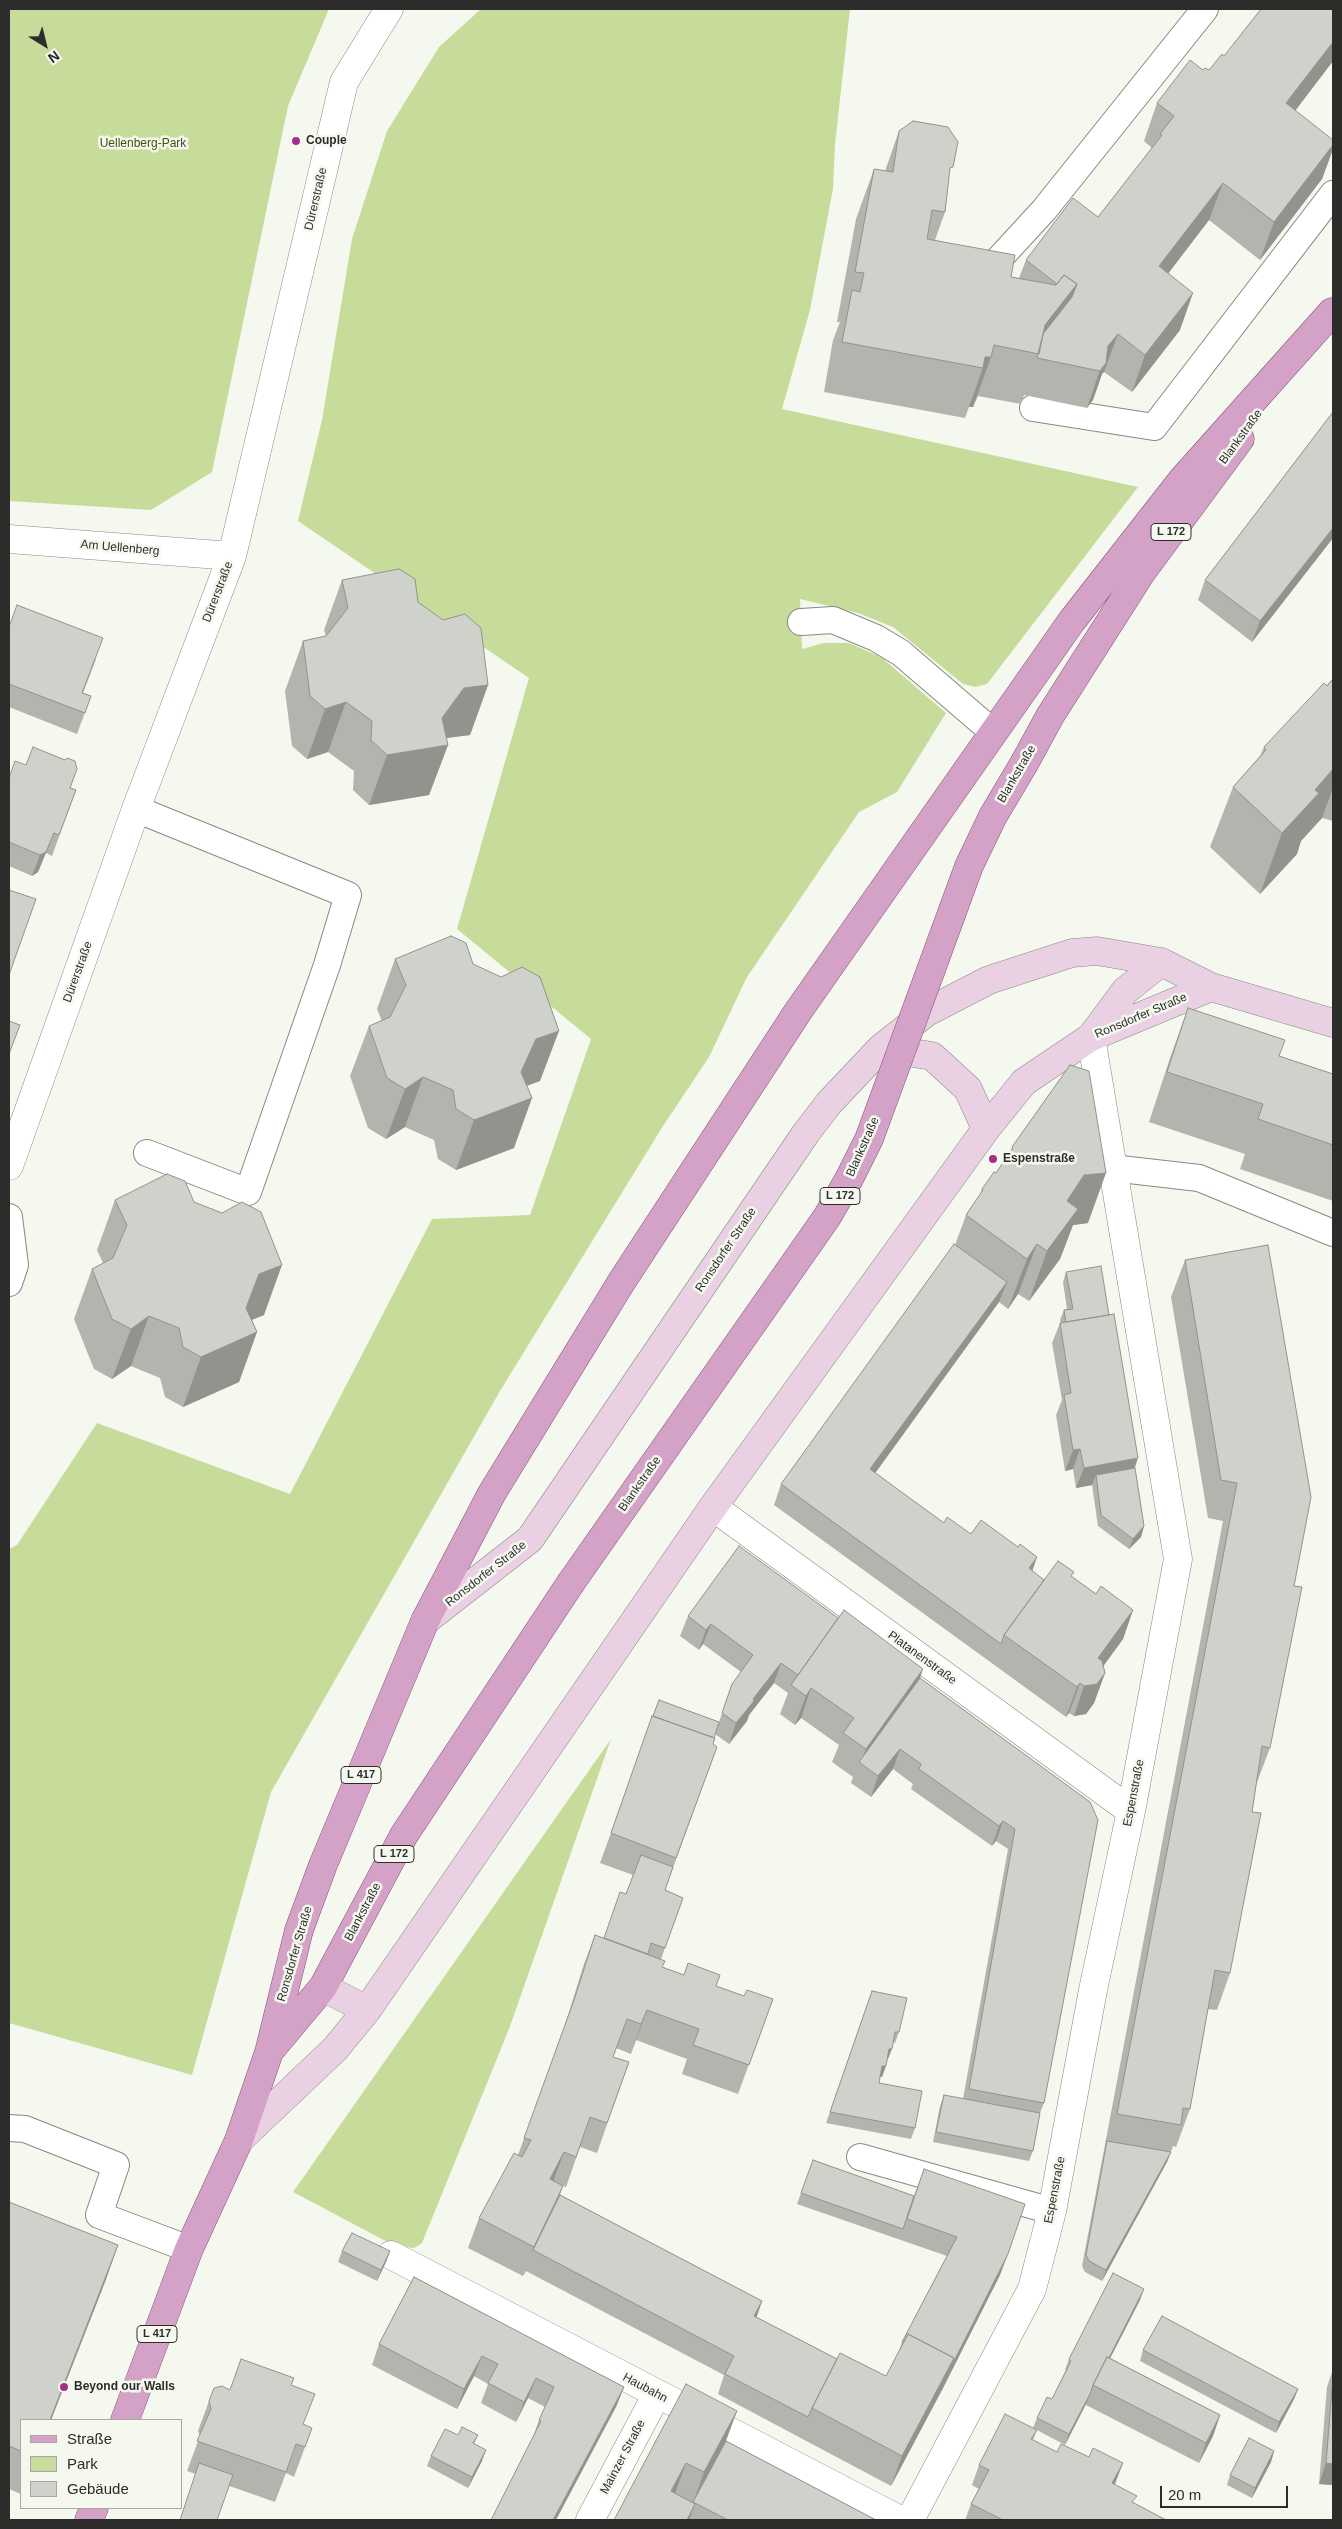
<!DOCTYPE html>
<html>
<head>
<meta charset="utf-8">
<style>
  body { margin:0 }
  #map { position:relative; width:1342px; height:2529px; overflow:hidden; background:#f5f8ef; font-family:Arial,sans-serif }
  canvas { display:block }
  .frame { position:absolute; inset:0; border:10px solid #2c2d2a; pointer-events:none }
  .legend { position:absolute; left:20px; top:2419px; width:162px; height:90px; box-sizing:border-box; background:#f5f8ef; border:1px solid #a5a7a0; margin:0; padding:6px 9px; list-style:none; font-size:15px; color:#2c2d2a }
  .legend li { display:flex; align-items:center; gap:10px; height:25px }
  .legend b { width:25px; border:1px solid #a5a7a0 }
  .north { position:absolute; left:20px; top:20px; width:50px; height:50px; -webkit-text-stroke:4px #f5f8ef; paint-order:stroke; rotate:144deg; font-size:14px; font-weight:700; line-height:20px; text-align:center; color:#2c2d2a }
  .north::after { content:''; display:block; margin:auto; width:18px; height:22px; background:#2c2d2a; clip-path:polygon(50% 0,100% 100%,50% 72%,0 100%) }
  .scale { position:absolute; left:1160px; top:2486px; width:128px; height:22px; box-sizing:border-box; border:2px solid #2c2d2a; border-top:0; padding-left:6px; font-size:15px; line-height:18px; white-space:nowrap; color:#2c2d2a; -webkit-text-stroke:4px #f5f8ef; paint-order:stroke }
</style>
</head>
<body>
<div id="map">
<canvas width="1342" height="2529"></canvas>
<div class="frame"></div>
<ul class="legend">
<li><b style="height:6px;background:#d5a2c7"></b>Straße</li>
<li><b style="height:14px;background:#c7dc9a"></b>Park</li>
<li><b style="height:14px;background:#cfd2ca"></b>Gebäude</li>
</ul>
<div class="north">N</div>
<div class="scale">20 m</div>
</div>
<script>
const g = document.querySelector('canvas').getContext('2d');
g.lineJoin = 'round';
function fillPath(path, color) { g.fillStyle = color; g.fill(path, 'evenodd'); }
const poly = rows => new Path2D(rows.map(r => 'M' + r).join(''));
function strokePath(path, color, width, dash) { g.strokeStyle = color; g.lineWidth = width; g.lineCap = dash ? 'butt' : 'round'; g.setLineDash(dash || []); g.stroke(path); }
function write(font, color, halo, rows, align = 'center') {
  g.font = font + ' Arial,sans-serif'; g.lineWidth = 5; g.setLineDash([]); g.textBaseline = 'middle'; g.strokeStyle = halo; g.fillStyle = color; for (const [text, x, y, turn = 0] of rows) {
    g.save(); g.translate(x, y); g.rotate((+turn || 0) * Math.PI / 180); g.textAlign = isNaN(turn) ? turn : align; if (halo) g.strokeText(text, 0, 0); g.fillText(text, 0, 0); g.restore();
  }
}
const green = poly([
  [9,9,329,9,288,106,212,472,151,510,9,501],
  [481,9,850,9,835,144,833,189,810,310,782,409,1138,487,987,684,975,687,963,684,893,627,858,613,800,599,802,649,824,643,849,643,881,657,946,713,897,792,859,812,747,977,709,1057,663,1126,500,1391,271,1792,192,2075,9,2023,9,1549,17,1545,97,1423,290,1494,432,1219,530,1215,591,1039,457,929,529,678,298,521,322,420,352,239,387,131,439,47],
  [611,1739,509,2029,422,2243,414,2248,395,2246,293,2192]
]);
const lane = poly([
  [998,260,1044,210,1205,9],
  [1033,408,1154,427,1333,194],
  [801,622,833,620,876,638,901,653,993,732],
  [136,809,348,895,327,965,248,1192,147,1153],
  [1112,1168,1199,1178,1333,1233],
  [9,1217,15,1265,9,1283],
  [9,2128,25,2129,116,2165,99,2215,189,2249],
  [860,2157,1052,2211]
]);
const street = poly([
  [9,539,232,556],
  [9,1166,136,809,232,556,344,82,389,9],
  [713,1507,1131,1811],
  [391,2255,900,2520],
  [590,2520,657,2394],
  [910,2520,1032,2289,1052,2211,1093,1990,1131,1811,1178,1559,1091,1037]
]);
const secondary = poly([
  [1091,1037,1125,991,1161,962],
  [881,1048,932,1056,968,1089,986,1129],
  [425,1621,530,1539,806,1133,829,1103,881,1048,927,1012,989,980,1072,953,1097,951,1161,962,1211,987,1333,1023],
  [323,1987,367,2010],
  [239,2140,335,2049,367,2010,713,1507,986,1129,1024,1082,1091,1037,1211,987]
]);
const primary = poly([
  [1025,762,1050,716,1141,573,1240,439],
  [273,2047,323,1987,404,1835,570,1584],
  [125,2420,189,2249,239,2140,269,2052,299,1930,323,1865,425,1621,492,1493,622,1281,799,1010,1071,622,1182,480,1332,312],
  [89,2520,94,2508]
]);
const primaryBridge = poly([
  [570,1584,827,1217,849,1179,869,1139,969,866,993,816,1025,762]
]);
const wall = poly([
  [1224,56,1333,61,1295,111,1333,140,1333,149,1322,179,1260,260,1209,220,1168,273,1180,330,1132,392,1104,372,1102,374,1093,400,1087,408,1024,395,1021,404,978,396,973,407,969,407,965,418,824,392,833,340,840,322,837,322,856,219,874,169,885,171,899,131,949,176,945,212,935,240,1011,277,1019,278,1026,260,1098,217,1152,148,1144,141,1157,103,1203,70,1209,70],
  [1333,412,1333,538,1252,642,1198,600,1205,580],
  [342,580,418,602,488,685,470,735,446,738,448,745,429,795,369,805,353,790,354,771,328,752,307,759,292,746,285,691,303,641,326,636,324,630],
  [9,627,96,659,83,693,91,696,77,734,9,707],
  [1333,679,1333,821,1322,818,1301,841,1297,854,1260,894,1210,847,1233,787,1260,756,1264,747],
  [26,765,76,790,52,856,46,853,38,872,32,876,9,866,9,778],
  [395,959,473,964,540,1081,527,1086,514,1148,456,1170,438,1159,434,1140,405,1127,386,1139,368,1128,350,1076,369,1026,382,1021,377,1009],
  [1188,1008,1279,1056,1333,1074,1333,1201,1240,1169,1245,1154,1149,1122,1170,1058],
  [1070,1065,1088,1223,1073,1225,1060,1259,1029,1301,1018,1294,1008,1309,999,1302,875,1473,944,1523,971,1534,1032,1571,1044,1580,1072,1577,1096,1594,1133,1610,1123,1639,1103,1666,1105,1673,1094,1703,1086,1714,1074,1716,1069,1713,1066,1717,774,1505,781,1484,955,1245,966,1215,979,1197,982,1189,996,1173,1009,1155,1012,1147],
  [115,1200,194,1202,264,1315,252,1320,257,1332,239,1382,183,1407,165,1397,160,1378,131,1366,112,1379,94,1369,74,1319,92,1269,103,1263,97,1250],
  [1185,1260,1294,1586,1270,1748,1256,1785,1230,1973,1217,2010,1208,2009,1190,2109,1176,2147,1173,2146,1167,2162,1102,2281,1085,2272,1082,2266,1223,1521,1208,1518,1171,1297],
  [1066,1272,1135,1468,1144,1526,1141,1537,1129,1549,1098,1526,1092,1485,1076,1488,1073,1469,1065,1471,1056,1415,1062,1400,1052,1343,1060,1323,1061,1323,1060,1320,1064,1310,1067,1309,1063,1282],
  [688,1616,920,1678,1090,1802,1044,2103,1040,2113,1033,2151,1029,2161,933,2142,940,2106,944,2095,963,2099,1008,1849,996,1841,992,1846,911,1789,913,1784,893,1769,871,1797,851,1783,853,1777,832,1762,839,1745,801,1718,795,1725,780,1714,788,1693,774,1683,749,1715,747,1721,729,1744,715,1734,713,1744,717,1747,665,1890,683,1898,661,1959,662,1967,744,1996,773,1999,738,2094,682,2074,687,2059,636,2040,631,2054,616,2048,613,2057,629,2062,597,2153,580,2147,566,2187,561,2185,563,2186,560,2195,762,2301,756,2317,837,2359,886,2376,899,2351,902,2342,947,2256,797,2204,813,2160,914,2196,924,2169,1000,2275,943,2388,891,2486,718,2394,724,2375,526,2271,523,2276,468,2248,479,2218,518,2155,564,2028,584,1964,595,1935,604,1938,626,1894,633,1875,600,1863,659,1700,719,1722,732,1684,741,1672,703,1644,699,1650,680,1636],
  [872,1991,899,2032,895,2043,893,2042,882,2077,880,2077,879,2083,915,2128,911,2139,826,2123],
  [9,2202,118,2245,105,2282,51,2420,21,2420,21,2494,9,2489],
  [342,2251,390,2251,386,2262,377,2281,338,2262],
  [414,2277,624,2387,616,2407,532,2440,539,2420,545,2407,528,2398,516,2422,481,2403,488,2384,474,2376,457,2409,372,2365,379,2344],
  [1140,2300,1110,2358,1220,2415,1213,2436,1199,2463,1086,2405,1086,2404,1065,2445,1033,2428,1037,2418,1052,2399,1066,2370,1065,2370,1069,2359],
  [1143,2350,1298,2389,1294,2399,1276,2433,1140,2361],
  [1333,2369,1333,2485,1319,2484,1327,2387],
  [291,2385,303,2424,312,2428,294,2477,286,2473,275,2502,187,2471,200,2436,198,2431,209,2401,230,2390],
  [737,2411,726,2441,876,2520,614,2520],
  [1037,2430,1033,2440,1115,2485,1134,2503,1166,2520,965,2520,971,2504,979,2489,972,2485,979,2465],
  [458,2435,478,2435,474,2444,482,2461,468,2488,427,2466,431,2456],
  [1274,2451,1271,2462,1252,2498,1227,2485,1230,2475]
]);
const shadedWall = poly([
  [1333,42,1333,61,1272,141,1286,103],
  [1333,145,1333,149,1322,179,1260,260,1274,222],
  [1223,183,1209,220,1145,304,1159,266],
  [1077,284,1058,334,1039,354,1042,325],
  [1193,293,1180,330,1132,392,1145,355],
  [1118,334,1104,372,1102,374,1093,400,1087,408,1108,346],
  [985,357,991,357,973,407,969,407,983,368],
  [1333,528,1333,538,1252,642,1260,621],
  [488,685,470,735,446,738,448,745,429,795,369,805,387,755,442,718,464,688],
  [346,702,328,752,307,759,325,709],
  [1333,769,1333,788,1322,818,1301,841,1297,854,1260,894,1282,833,1315,790],
  [54,833,38,872,32,876,40,855],
  [559,1031,540,1081,517,1089,532,1098,514,1148,456,1170,474,1120,536,1039],
  [423,1077,405,1127,386,1139,405,1089],
  [1106,1173,1088,1223,1073,1225,1060,1259,1029,1301,1047,1251,1067,1201,1084,1175],
  [1037,1244,1018,1294,1008,1309,1027,1259],
  [282,1265,264,1315,241,1324,257,1332,239,1382,183,1407,201,1357,259,1274],
  [1007,1282,999,1302,863,1490,870,1469],
  [149,1316,131,1366,112,1379,131,1329],
  [1080,1449,1073,1469,1065,1471,1073,1450],
  [1138,1458,1131,1479,1096,1475,1092,1485,1076,1488,1084,1468],
  [1144,1526,1141,1537,1129,1549,1133,1539],
  [1037,1557,1030,1578,1029,1568],
  [1133,1610,1123,1639,1089,1686,1105,1673,1094,1703,1086,1714,1074,1716,1084,1686,1098,1658],
  [711,1624,703,1644,699,1650,706,1630],
  [781,1663,774,1683,749,1715,747,1721,729,1744,736,1723,753,1699],
  [923,1669,913,1699,860,1764,866,1749],
  [1080,1683,1069,1713,1066,1717,1077,1687],
  [811,1688,801,1718,795,1725,806,1696],
  [900,1749,893,1769,871,1797,878,1776],
  [1003,1821,996,1841,992,1846,999,1826],
  [647,2010,636,2040,631,2054,641,2024],
  [889,2049,892,2049,888,2059,885,2059],
  [882,2066,886,2066,882,2077,879,2076],
  [564,2152,553,2182,550,2179],
  [1171,2152,1167,2162,1102,2281,1106,2270],
  [118,2245,105,2282,51,2420,50,2420],
  [390,2251,386,2262,377,2281,381,2270],
  [1008,2254,1000,2275,943,2388,951,2367],
  [1144,2289,1140,2300,1096,2386,1094,2385],
  [762,2301,755,2322,754,2316],
  [482,2356,474,2376,457,2409,464,2389],
  [954,2358,943,2388,891,2486,902,2456],
  [536,2378,528,2398,516,2422,524,2402],
  [624,2387,616,2407,556,2520,553,2520],
  [1298,2389,1294,2399,1276,2433,1279,2422],
  [1090,2394,1086,2404,1065,2445,1069,2434],
  [737,2411,718,2461,693,2502,687,2520,704,2472],
  [1220,2415,1213,2436,1199,2463,1206,2443],
  [486,2450,482,2461,468,2488,472,2477],
  [1274,2451,1271,2462,1252,2498,1255,2488],
  [686,2463,668,2513,671,2491],
  [1123,2463,1115,2484,1104,2504,1112,2483],
  [1326,2463,1333,2464,1333,2485,1319,2484],
  [695,2504,689,2520,687,2520]
]);
const building = poly([
  [1261,9,1333,9,1333,42,1286,103,1333,140,1333,145,1274,222,1223,183,1159,266,1193,293,1145,355,1118,334,1108,346,1106,363,1100,371,1037,358,1043,334,1072,297,1077,284,1064,275,1057,284,1026,260,1073,198,1098,217,1162,135,1160,134,1174,116,1157,103,1190,60,1203,70,1205,68,1209,70,1222,54,1224,56,1261,9],
  [913,121,948,127,958,142,953,167,950,168,945,212,932,210,927,239,1015,255,1011,277,1056,285,1064,275,1077,284,1045,325,1039,354,994,345,991,357,985,357,983,368,842,342,852,290,860,292,864,273,855,272,874,169,893,172,899,131,913,121],
  [1333,412,1333,528,1260,621,1205,580,1333,412],
  [399,569,415,579,418,602,443,620,465,614,481,628,488,685,464,688,442,718,448,745,387,755,371,740,372,721,346,702,325,709,310,696,303,641,326,636,348,608,342,580,399,569],
  [17,605,103,638,82,693,91,696,85,713,9,684,9,627,17,605],
  [1333,679,1333,769,1315,790,1319,793,1282,833,1233,787,1266,750,1264,747,1324,683,1327,686,1333,679],
  [33,747,65,760,67,758,75,761,77,769,70,788,76,790,59,835,54,833,46,852,40,855,9,842,9,778,15,761,26,765,33,747],
  [9,890,36,899,9,975,9,890],
  [451,936,466,943,473,964,501,977,522,967,540,977,559,1031,536,1039,521,1072,532,1098,474,1120,456,1109,453,1090,423,1077,405,1089,387,1078,369,1026,390,1017,406,985,395,959,451,936],
  [1188,1008,1285,1040,1279,1056,1333,1074,1333,1145,1258,1119,1263,1104,1167,1072,1188,1008],
  [9,1021,20,1025,9,1054,9,1021],
  [1070,1065,1089,1071,1106,1173,1084,1175,1067,1201,1078,1209,1047,1251,1037,1244,1027,1259,966,1215,983,1190,982,1189,994,1172,996,1173,1013,1148,1012,1147,1070,1065],
  [167,1174,185,1181,194,1202,222,1213,242,1202,261,1212,282,1265,259,1274,246,1308,257,1332,201,1357,183,1347,179,1328,149,1316,131,1329,112,1319,92,1269,113,1258,127,1225,115,1200,167,1174],
  [954,1244,1007,1282,870,1469,944,1523,947,1517,971,1534,981,1520,1018,1547,1020,1544,1037,1557,1029,1568,1044,1580,1004,1635,1001,1644,781,1484,954,1244],
  [1268,1245,1311,1497,1294,1586,1302,1587,1270,1748,1262,1746,1252,1812,1261,1813,1230,1973,1215,1970,1190,2109,1183,2108,1181,2125,1117,2114,1237,1483,1221,1480,1185,1260,1268,1245],
  [1101,1266,1109,1315,1066,1322,1064,1310,1073,1309,1066,1272,1101,1266],
  [1114,1314,1138,1458,1084,1468,1080,1449,1073,1450,1064,1395,1071,1393,1060,1323,1114,1314],
  [1135,1468,1144,1526,1133,1539,1101,1515,1096,1475,1135,1468],
  [739,1546,838,1618,798,1675,781,1663,753,1699,754,1701,736,1723,722,1713,732,1684,753,1655,711,1624,706,1630,688,1616,739,1546],
  [1058,1561,1074,1572,1071,1576,1096,1594,1101,1586,1133,1610,1098,1658,1102,1661,1105,1673,1097,1684,1084,1686,1080,1683,1077,1687,1004,1635,1058,1561],
  [844,1610,923,1669,866,1749,843,1733,854,1718,811,1688,806,1696,791,1685,844,1610],
  [920,1678,1090,1802,1098,1820,1044,2103,969,2089,1015,1829,1003,1821,999,1826,919,1769,921,1764,900,1749,878,1776,859,1762,920,1678],
  [659,1700,719,1722,714,1738,653,1716,659,1700],
  [652,1716,715,1738,713,1744,717,1747,676,1858,611,1833,652,1716],
  [641,1855,673,1867,665,1890,683,1898,665,1948,651,1943,648,1954,604,1938,620,1892,626,1894,641,1855],
  [595,1935,665,1961,662,1967,684,1975,688,1963,720,1975,716,1986,744,1996,747,1990,773,1999,749,2065,693,2045,699,2029,647,2010,641,2024,627,2019,613,2057,629,2062,607,2123,590,2117,576,2157,564,2152,550,2179,563,2186,534,2247,479,2218,514,2153,522,2157,531,2140,524,2138,574,2000,595,1935],
  [872,1991,907,1998,899,2032,895,2032,892,2049,889,2049,886,2066,882,2066,879,2083,922,2091,915,2128,830,2112,872,1991],
  [944,2095,1040,2113,1033,2151,936,2132,944,2095],
  [1107,2141,1171,2152,1106,2270,1089,2261,1086,2255,1107,2141],
  [813,2160,914,2196,903,2229,801,2193,813,2160],
  [924,2169,1025,2204,1008,2254,951,2367,954,2358,908,2334,903,2343,902,2342,957,2237,907,2219,924,2169],
  [560,2195,762,2301,754,2316,837,2359,812,2408,808,2417,725,2374,734,2356,533,2250,560,2195],
  [9,2202,118,2245,50,2420,21,2420,21,2451,9,2446,9,2202],
  [352,2233,390,2251,381,2270,342,2251,352,2233],
  [1113,2273,1144,2289,1109,2358,1107,2357,1093,2385,1090,2394,1069,2434,1037,2418,1047,2397,1052,2399,1071,2361,1069,2359,1113,2273],
  [414,2277,624,2387,553,2520,491,2520,541,2421,539,2420,554,2387,536,2378,524,2402,488,2383,498,2364,482,2356,464,2389,379,2344,414,2277],
  [1162,2316,1298,2389,1279,2422,1143,2350,1162,2316],
  [908,2334,954,2358,902,2456,812,2408,840,2353,886,2376,908,2334],
  [1107,2357,1220,2415,1206,2443,1093,2385,1107,2357],
  [241,2359,294,2378,291,2385,315,2394,303,2424,312,2428,305,2447,296,2444,286,2472,197,2441,211,2409,209,2401,214,2388,222,2386,230,2390,241,2359],
  [1333,2378,1333,2464,1326,2463,1333,2378],
  [686,2384,737,2411,704,2472,686,2463,671,2491,695,2504,687,2520,614,2520,686,2384],
  [1005,2414,1037,2430,1031,2439,1057,2452,1061,2444,1089,2457,1093,2448,1123,2463,1112,2483,1137,2496,1132,2502,1166,2520,1003,2520,971,2504,989,2470,979,2465,1005,2414],
  [462,2427,478,2435,473,2443,486,2450,472,2477,431,2456,445,2429,458,2435,462,2427],
  [1249,2438,1274,2451,1255,2488,1230,2475,1249,2438],
  [726,2441,876,2520,728,2520,693,2502,726,2441],
  [199,2463,233,2475,217,2520,180,2520,199,2463]
]);
const markers = [
  [296,141,5,"#a32f8a"],
  [993,1159,5,"#a32f8a"],
  [64,2387,5,"#a32f8a"]
];
const shields = [
  [1171,532,40],
  [840,1196,40],
  [361,1775,40],
  [394,1854,40],
  [157,2334,40]
];
const shieldNames = [
  ["L 172",1171,532],
  ["L 172",840,1196],
  ["L 417",361,1775],
  ["L 172",394,1854],
  ["L 417",157,2334]
];
const poiNames = [
  ["Couple",306,141],
  ["Espenstraße",1003,1159],
  ["Beyond our Walls",74,2387]
];
const parkNames = [
  ["Uellenberg-Park",143,144]
];
const streetNames = [
  ["Dürerstraße",316,199,-77],
  ["Blankstraße",1241,437,-54],
  ["Am Uellenberg",120,548,5],
  ["Dürerstraße",218,592,-69],
  ["Blankstraße",1017,774,-60],
  ["Dürerstraße",78,972,-70],
  ["Ronsdorfer Straße",1141,1016,-23],
  ["Blankstraße",863,1147,-66],
  ["Ronsdorfer Straße",726,1250,-56],
  ["Blankstraße",640,1484,-55],
  ["Ronsdorfer Straße",486,1574,-38],
  ["Platanenstraße",922,1658,36],
  ["Espenstraße",1134,1793,-79],
  ["Blankstraße",363,1912,-62],
  ["Ronsdorfer Straße",295,1954,-74],
  ["Espenstraße",1055,2190,-79],
  ["Haubahn",645,2388,28],
  ["Mainzer Straße",623,2457,-62]
];
fillPath(green, '#c7dc9a');
strokePath(lane, '#878a82', 28);
strokePath(street, '#878a82', 29);
strokePath(secondary, '#878a82', 29);
strokePath(primary, '#885178', 29);
strokePath(lane, '#fff', 26);
strokePath(street, '#fff', 28);
strokePath(secondary, '#ead0e3', 28);
strokePath(primary, '#d5a2c7', 28);
strokePath(primaryBridge, '#885178', 29, []);
strokePath(primaryBridge, '#d5a2c7', 28);
fillPath(wall, '#b2b5ae');
fillPath(shadedWall, '#91938d');
fillPath(building, '#cfd2ca');
strokePath(building, '#91938d', 1);
for (const [x, y, r, color] of markers) { const dot = new Path2D(); dot.arc(x, y, r, 0, 2 * Math.PI); g.fillStyle = color; g.fill(dot); strokePath(dot, '#f5f8ef', 2); }
for (const [x, y, w] of shields) { const box = new Path2D(); box.roundRect(x - w / 2, y - 8.5, w, 17, 4); g.fillStyle = '#f5f8ef'; g.fill(box); strokePath(box, '#2c2d2a', 1); }
write('bold 11px', '#2c2d2a', null, shieldNames);
write('bold 12px', '#2c2d2a', '#f5f8ef', poiNames, 'left');
write('12px', '#3f4f0c', '#f5f8ef', parkNames);
write('12px', '#2c2d2a', '#f5f8ef', streetNames);
</script>
</body>
</html>
